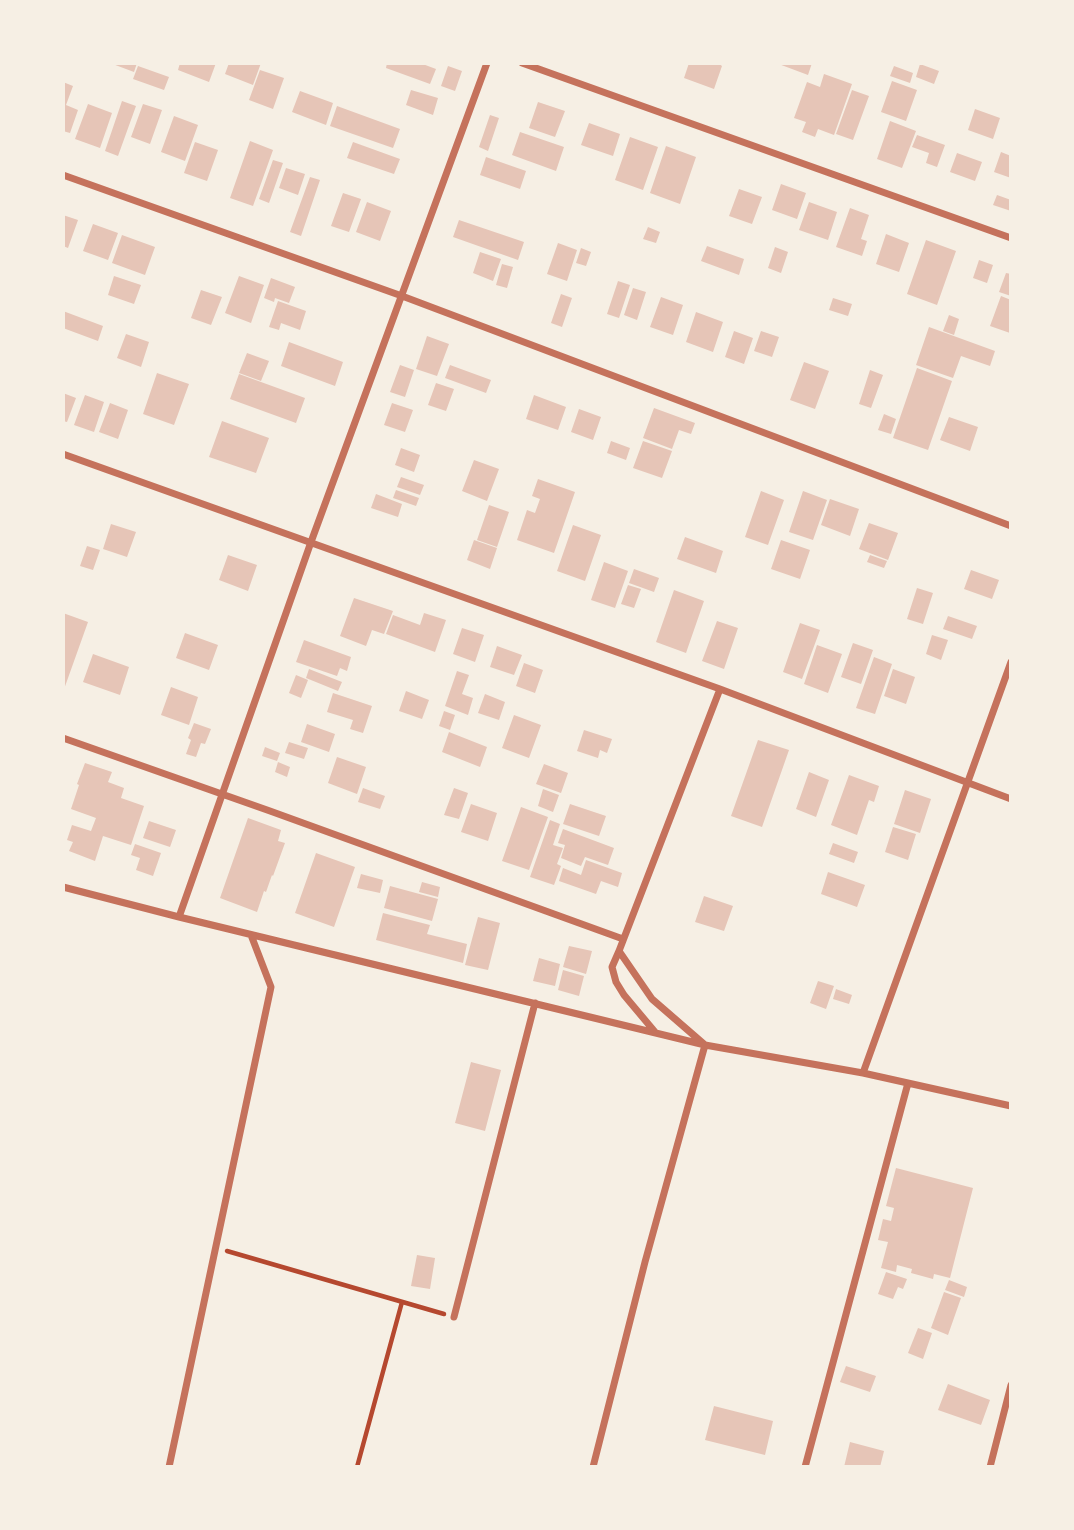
<!DOCTYPE html>
<html>
<head>
<meta charset="utf-8">
<style>
  body { margin:0 }
  #map { position:relative; width:1074px; height:1530px; overflow:hidden; background:#f6efe4; font-family:Literata,serif }
  canvas { display:block }
  .frame { position:absolute; inset:0; border:65px solid #f6efe4; pointer-events:none }
</style>
</head>
<body>
<div id="map">
<canvas width="1074" height="1530"></canvas>
<div class="frame"></div>
</div>
<script>
const g = document.querySelector('canvas').getContext('2d');
g.lineJoin = 'round';
function fillPath(path, color) { g.fillStyle = color; g.fill(path, 'evenodd'); }
const poly = rows => new Path2D(rows.map(r => 'M' + r).join(''));
function strokePath(path, color, width, dash) { g.strokeStyle = color; g.lineWidth = width; g.lineCap = dash ? 'butt' : 'round'; g.setLineDash(dash || []); g.stroke(path); }
const building = poly([
  [110,63,137,63,134,72],
  [180,63,216,63,209,82,178,70],
  [229,63,261,63,253,85,225,74],
  [387,63,420,63,436,69,430,84,386,68],
  [689,63,718,63,722,66,714,89,684,78],
  [776,63,812,63,808,75],
  [920,64,939,71,934,84,916,77],
  [138,66,169,77,164,90,133,79],
  [448,66,462,71,455,91,441,86],
  [894,66,913,73,910,83,890,76],
  [260,70,284,78,273,109,249,100],
  [824,74,852,84,834,135,818,129,815,137,802,132,806,122,794,118,807,82,820,87],
  [892,81,917,90,906,121,881,112],
  [63,82,73,86,66,105,78,110,70,133,63,131],
  [411,90,438,98,433,115,406,105],
  [852,90,869,96,853,140,836,134],
  [300,91,333,103,326,125,292,112],
  [122,101,136,106,118,156,105,151],
  [538,102,565,111,555,137,529,128],
  [88,104,112,113,100,148,75,139],
  [143,104,162,110,150,144,131,137],
  [337,106,400,129,393,148,330,126],
  [975,109,1000,118,993,139,968,130],
  [490,115,499,118,488,151,479,147],
  [174,116,198,125,185,161,161,152],
  [890,121,916,131,902,168,877,159],
  [589,123,620,134,613,156,581,145],
  [520,132,564,147,556,171,512,155],
  [917,135,945,145,937,167,926,163,929,153,912,147],
  [630,137,658,147,643,190,615,180],
  [250,141,273,150,253,206,230,198],
  [195,142,218,150,207,181,184,173],
  [353,142,400,159,394,174,347,158],
  [666,146,696,157,680,204,650,193],
  [1001,152,1011,156,1011,178,994,172],
  [957,153,982,162,975,181,950,172],
  [486,157,526,171,520,189,480,175],
  [273,160,283,163,269,203,259,199],
  [286,168,305,174,298,195,279,188],
  [310,177,320,180,301,236,290,232],
  [781,184,806,193,797,219,772,210],
  [739,189,762,197,752,224,729,216],
  [343,193,361,199,349,232,331,226],
  [997,195,1011,200,1011,211,993,205],
  [367,202,391,211,380,241,356,232],
  [809,202,837,212,828,240,799,230],
  [850,208,869,215,861,239,867,241,862,256,836,247],
  [63,215,78,220,68,248,63,246],
  [459,220,524,242,518,260,453,237],
  [93,224,118,233,108,260,83,251],
  [648,227,660,232,656,243,643,239],
  [886,234,909,243,899,272,876,264],
  [122,235,155,247,145,275,112,263],
  [926,240,956,251,937,305,907,294],
  [558,243,577,250,567,281,547,274],
  [707,246,744,259,739,275,701,261],
  [775,247,788,252,781,273,768,268],
  [581,248,591,252,586,266,576,263],
  [480,252,501,259,493,281,473,273],
  [979,260,993,265,987,283,973,278],
  [502,264,513,267,507,288,496,285],
  [1006,273,1011,274,1011,296,999,292],
  [114,276,141,285,134,304,108,295],
  [239,276,264,285,251,323,225,313],
  [271,278,295,287,289,303,275,298,274,302,264,298],
  [618,281,630,285,619,318,607,314],
  [633,288,646,292,637,320,624,315],
  [201,290,222,297,211,325,191,318],
  [561,294,572,298,562,327,551,323],
  [1001,296,1011,300,1010,333,990,326],
  [661,297,683,305,673,335,650,327],
  [833,298,852,304,848,316,829,310],
  [278,301,306,311,300,330,281,323,279,330,269,327],
  [63,311,103,326,98,341,63,328],
  [696,312,723,322,713,352,686,342],
  [949,315,959,319,954,335,943,331],
  [929,327,995,351,990,366,961,356,953,378,916,365],
  [734,331,753,338,744,364,725,357],
  [761,331,779,337,772,357,754,351],
  [126,334,149,342,141,367,117,358],
  [427,336,449,344,437,376,416,369],
  [289,342,343,362,335,386,281,366],
  [247,353,269,361,261,381,239,373],
  [804,362,829,371,815,409,790,400],
  [400,365,414,370,405,397,390,392],
  [450,365,491,380,486,393,445,378],
  [917,368,952,381,928,450,893,438],
  [870,370,883,375,871,408,859,404],
  [157,373,189,384,174,425,143,414],
  [239,374,305,398,296,423,230,399],
  [436,383,454,389,446,411,428,405],
  [63,393,76,398,67,422,63,421],
  [85,395,104,402,94,432,74,425],
  [534,395,566,407,558,430,526,419],
  [110,403,128,410,118,439,99,432],
  [392,403,413,410,405,432,384,425],
  [654,408,695,423,691,434,679,430,672,449,643,438],
  [579,409,601,417,593,440,571,432],
  [884,414,896,419,891,434,878,430],
  [949,417,978,427,970,451,940,440],
  [222,421,269,438,256,473,209,457],
  [611,441,630,448,626,460,607,453],
  [643,441,672,451,662,478,633,468],
  [401,448,420,455,414,472,395,465],
  [474,460,499,469,487,501,462,491],
  [401,477,424,485,420,495,397,487],
  [538,479,575,492,554,553,517,540,527,510,535,513,540,499,532,496],
  [396,490,419,498,416,506,393,498],
  [761,491,784,500,768,545,745,537],
  [803,491,827,500,813,540,789,532],
  [376,494,402,504,398,517,371,508],
  [830,499,859,509,850,536,821,525],
  [489,505,509,512,497,547,477,540],
  [869,523,898,533,888,560,859,549],
  [111,524,136,532,127,557,103,549],
  [573,525,601,535,585,581,557,571],
  [685,537,723,551,716,573,677,559],
  [474,540,497,548,490,569,467,560],
  [781,540,810,550,800,579,771,569],
  [87,546,100,550,93,570,80,566],
  [228,555,257,565,248,591,219,580],
  [870,555,887,561,884,568,867,562],
  [604,562,628,571,615,608,591,600],
  [634,569,659,578,654,592,629,583],
  [971,570,999,580,992,599,964,589],
  [628,585,641,589,634,608,621,604],
  [917,588,933,593,923,624,907,619],
  [674,590,704,601,686,653,656,642],
  [354,598,393,611,384,634,372,630,366,646,340,636],
  [63,613,88,622,63,692],
  [424,613,446,620,435,652,386,634,393,615,420,625],
  [948,616,977,626,972,639,943,629],
  [717,621,738,628,724,669,702,661],
  [800,623,820,630,802,679,783,672],
  [462,628,484,635,475,662,453,654],
  [185,633,218,645,209,670,176,658],
  [932,635,948,640,941,660,926,654],
  [304,640,351,657,347,671,340,668,337,676,296,662],
  [853,643,873,650,861,684,841,677],
  [817,645,842,654,828,693,804,684],
  [497,646,522,655,514,675,490,667],
  [93,654,129,667,120,695,83,682],
  [874,657,892,664,875,714,856,708],
  [524,663,543,670,535,693,516,686],
  [309,669,342,682,338,691,306,678],
  [893,669,915,677,906,704,884,696],
  [457,671,469,675,462,694,473,698,468,715,445,706],
  [296,675,308,680,301,698,289,693],
  [171,687,198,697,189,725,161,715],
  [406,691,429,700,422,719,399,711],
  [333,693,372,706,363,733,350,729,353,720,327,712],
  [485,694,505,702,499,720,478,713],
  [444,711,455,715,450,730,439,726],
  [514,715,541,725,529,758,502,748],
  [194,723,211,729,205,744,201,743,196,757,186,754,191,740,188,738],
  [307,724,335,734,329,752,301,742],
  [584,730,612,739,607,753,600,750,598,758,577,751],
  [449,732,487,747,480,767,442,752],
  [758,740,789,750,762,827,731,816],
  [289,742,308,748,304,759,285,753],
  [265,747,280,753,277,761,262,756],
  [337,757,366,767,357,794,328,783],
  [278,762,290,767,287,777,275,772],
  [85,763,112,772,108,782,124,788,121,798,144,806,131,845,103,836,95,861,69,851,73,842,67,840,72,825,91,831,96,818,71,809,79,785,77,784],
  [544,764,568,773,561,793,536,784],
  [809,772,829,780,816,817,796,809],
  [849,775,879,786,874,802,869,800,857,835,831,825],
  [363,788,385,796,380,809,358,802],
  [454,788,468,793,459,819,444,815],
  [543,789,559,795,553,812,538,806],
  [905,790,931,799,920,833,894,824],
  [471,804,497,813,488,841,461,832],
  [570,804,606,816,599,836,563,824],
  [521,807,548,817,529,870,502,861],
  [248,818,281,830,278,841,285,843,273,876,272,875,266,892,264,891,257,912,220,898],
  [550,820,560,824,553,845,563,848,557,864,561,866,554,885,530,877],
  [149,821,176,830,170,847,143,838],
  [893,827,916,834,908,860,885,852],
  [563,829,614,848,608,865,585,857,581,866,561,858,565,845,558,843],
  [833,843,858,852,854,863,829,854],
  [135,844,161,853,153,876,136,870,140,858,131,855],
  [316,853,355,867,334,927,295,913],
  [586,860,622,873,618,887,601,881,596,894,559,881,563,868,581,875],
  [828,872,865,885,857,907,821,894],
  [361,874,383,880,380,893,357,888],
  [422,882,440,887,438,897,419,892],
  [390,886,438,899,432,921,384,908],
  [704,896,733,906,724,931,695,922],
  [383,913,430,925,427,934,467,944,463,963,376,940],
  [478,917,500,923,488,970,465,965],
  [569,946,592,951,586,974,563,967],
  [539,958,560,964,555,986,533,981],
  [563,970,584,976,579,996,558,990],
  [818,981,834,986,826,1009,810,1003],
  [836,989,852,995,849,1004,833,999],
  [471,1062,501,1070,485,1131,455,1123],
  [896,1168,973,1188,950,1278,934,1274,933,1279,911,1273,912,1269,897,1265,896,1272,881,1268,888,1242,878,1240,883,1219,891,1221,894,1208,886,1206],
  [417,1255,435,1258,430,1289,411,1286],
  [886,1272,907,1279,903,1289,898,1287,893,1299,878,1294],
  [949,1280,967,1287,964,1297,945,1290],
  [944,1292,961,1298,948,1335,931,1328],
  [918,1328,932,1333,923,1359,908,1353],
  [846,1366,876,1376,870,1392,840,1382],
  [948,1384,990,1400,981,1425,938,1410],
  [714,1406,773,1421,765,1455,705,1440],
  [850,1442,884,1451,880,1467,844,1467]
]);
const path = poly([
  [227,1251,444,1314],
  [357,1467,402,1302]
]);
const minor = poly([
  [522,63,1011,238],
  [63,175,402,296,1011,526],
  [63,454,720,689,1011,799],
  [63,738,270,811,623,939],
  [63,887,179,917,705,1045,863,1073,1011,1106],
  [179,917,311,542,487,63],
  [619,951,612,967,616,982,624,995,655,1032],
  [863,1073,1011,662],
  [454,1317,535,1003],
  [169,1467,271,987,251,935],
  [593,1467,645,1262,705,1045,652,999,619,951,720,689],
  [805,1467,908,1083],
  [990,1467,1011,1385]
]);
fillPath(building, '#e6c5b7');
strokePath(path, '#b5482f', 4.5);
strokePath(minor, '#c5725c', 7);
</script>
</body>
</html>
